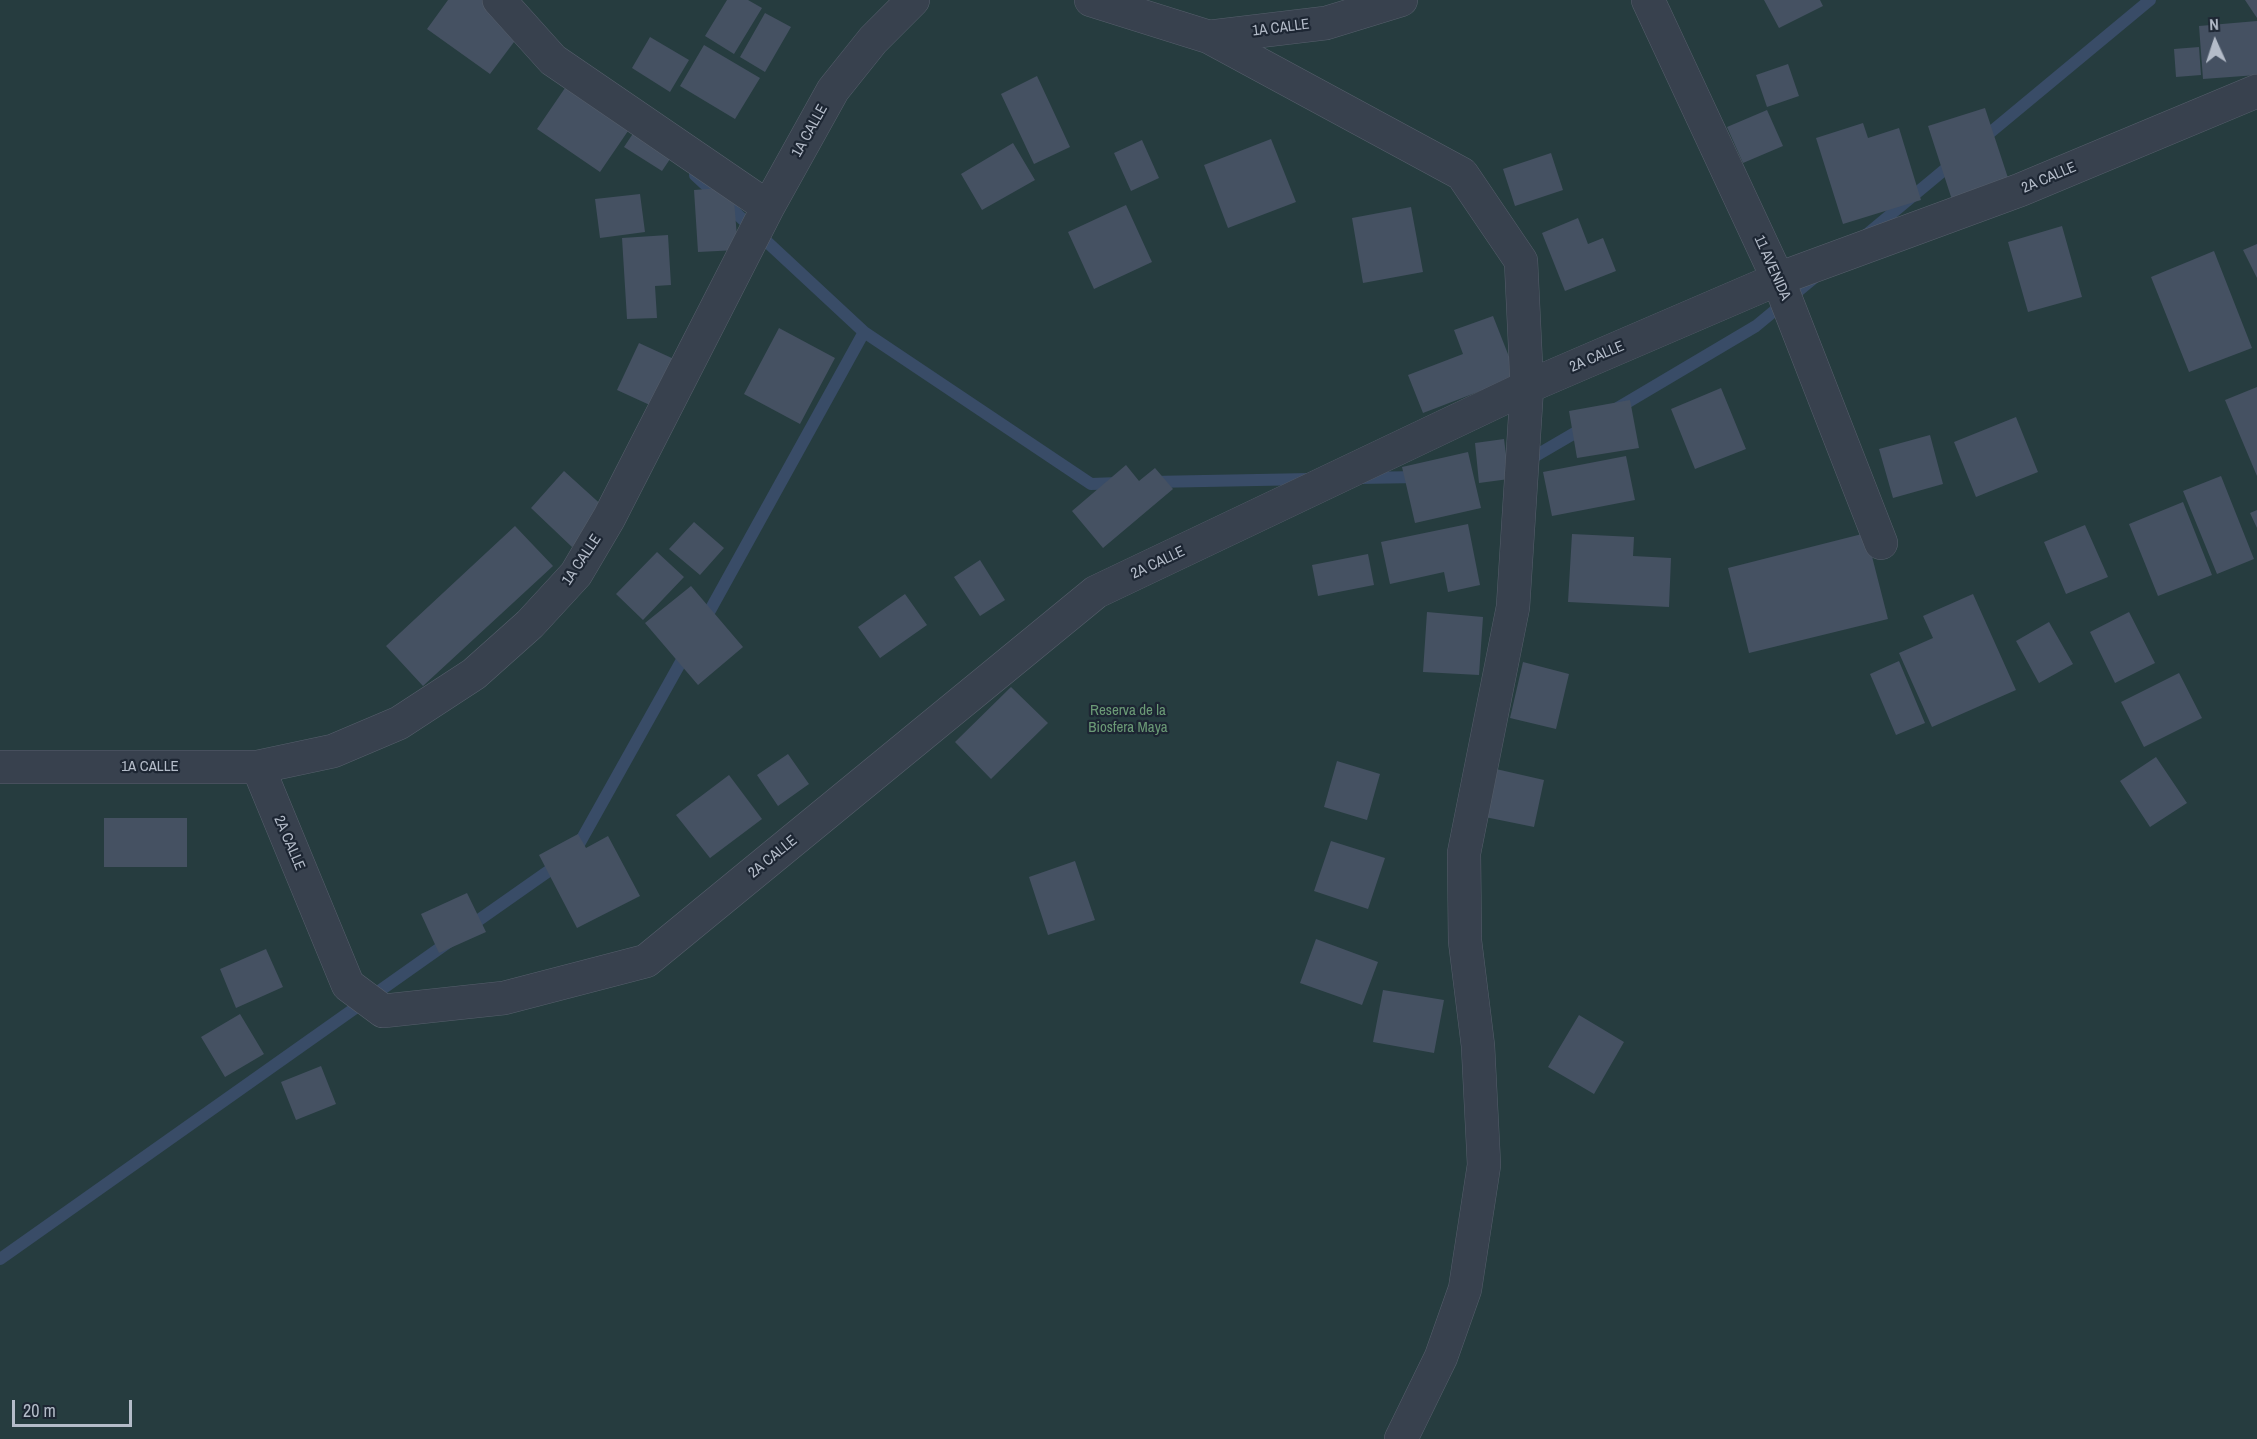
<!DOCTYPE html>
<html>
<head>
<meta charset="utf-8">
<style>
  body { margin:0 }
  #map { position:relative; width:2257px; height:1439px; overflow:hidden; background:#242f3e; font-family:"Archivo Narrow",sans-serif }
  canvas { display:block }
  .north { position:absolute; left:2185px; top:12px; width:60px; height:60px; -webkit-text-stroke:4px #1d2633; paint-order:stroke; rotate:357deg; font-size:16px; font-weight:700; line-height:24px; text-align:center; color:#b4bcc9 }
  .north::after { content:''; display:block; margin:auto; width:21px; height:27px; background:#b4bcc9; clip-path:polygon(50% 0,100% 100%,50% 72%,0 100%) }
  .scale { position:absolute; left:12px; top:1400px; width:120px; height:27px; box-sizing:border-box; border:3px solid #b4bcc9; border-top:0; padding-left:8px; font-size:18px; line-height:21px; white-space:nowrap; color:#b4bcc9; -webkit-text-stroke:4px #1d2633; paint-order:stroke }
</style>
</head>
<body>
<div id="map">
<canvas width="2257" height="1439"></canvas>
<div class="north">N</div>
<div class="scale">20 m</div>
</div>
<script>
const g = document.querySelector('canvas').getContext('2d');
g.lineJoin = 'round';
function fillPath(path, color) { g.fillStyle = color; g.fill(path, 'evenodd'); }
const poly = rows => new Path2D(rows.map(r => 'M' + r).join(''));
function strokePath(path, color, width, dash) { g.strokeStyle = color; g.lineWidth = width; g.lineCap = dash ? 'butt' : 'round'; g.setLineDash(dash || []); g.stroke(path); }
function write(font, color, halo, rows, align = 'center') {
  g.font = font + ' "Archivo Narrow",sans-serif'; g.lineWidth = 4.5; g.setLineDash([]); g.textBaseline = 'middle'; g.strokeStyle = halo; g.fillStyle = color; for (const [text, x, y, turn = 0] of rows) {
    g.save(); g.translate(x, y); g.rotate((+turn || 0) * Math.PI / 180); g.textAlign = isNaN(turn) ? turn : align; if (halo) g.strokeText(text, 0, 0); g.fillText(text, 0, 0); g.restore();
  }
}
const green = poly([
  [0,0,2257,0,2257,1439,0,1439]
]);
const stream = poly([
  [1980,141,2150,0],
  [695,175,864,332,1091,484,1119,483],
  [1866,235,1955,161],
  [1616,409,1756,326,1814,278],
  [1525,462,1585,427],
  [1358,478,1419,477],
  [1151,482,1311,479],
  [703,623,864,332],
  [574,853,687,651],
  [466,929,560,863],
  [0,1259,450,941]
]);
const building = poly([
  [448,0,482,0,523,30,490,74,427,29],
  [727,0,748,0,762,8,734,54,705,36],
  [1764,0,1820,0,1823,6,1779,28],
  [2245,0,2257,0,2257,18],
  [765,13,791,27,765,72,740,57],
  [2257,21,2257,75,2203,79,2199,26],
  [650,37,689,60,670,92,632,68],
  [704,45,760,78,735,119,680,86],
  [2199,47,2201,75,2176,77,2174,49],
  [1788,64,1799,96,1767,107,1756,75],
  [1037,76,1070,147,1034,164,1001,94],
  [565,88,628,131,600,172,537,129],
  [1985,108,2010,184,1953,203,1928,126],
  [1767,110,1783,146,1743,163,1727,127],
  [1863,123,1868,138,1899,128,1921,200,1843,224,1816,138],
  [638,126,676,150,662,171,624,147],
  [1271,139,1296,202,1228,228,1204,165],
  [1142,140,1159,178,1131,191,1114,153],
  [1013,143,1035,180,982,210,961,174],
  [1551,153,1563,190,1515,206,1503,169],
  [733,187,738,250,698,252,694,190],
  [640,194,645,232,600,238,595,199],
  [1126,205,1152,262,1094,289,1068,232],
  [1411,207,1423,272,1363,283,1352,218],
  [1578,218,1588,244,1603,238,1616,271,1565,291,1542,233],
  [2062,226,2082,297,2028,312,2008,242],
  [668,235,671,285,655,286,657,318,627,319,622,238],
  [2257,244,2257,278,2243,250],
  [2214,251,2252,348,2189,372,2151,277],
  [1493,316,1517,377,1423,413,1408,375,1463,354,1454,330],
  [779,328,835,358,800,424,744,394],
  [639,343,687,365,665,412,617,390],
  [2257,387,2257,476,2225,400],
  [1721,388,1746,449,1695,469,1671,409],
  [1630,400,1639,448,1577,458,1569,411],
  [2016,417,2038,472,1976,497,1954,442],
  [1930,435,1943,484,1893,498,1879,449],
  [1504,439,1509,479,1479,483,1475,443],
  [1468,452,1481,508,1415,523,1402,467],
  [1626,456,1635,500,1552,516,1543,472],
  [1126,465,1139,481,1155,468,1173,489,1103,548,1072,511],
  [564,471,606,509,572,547,531,508],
  [2221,476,2254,559,2217,574,2183,491],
  [2183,502,2212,575,2158,596,2129,524],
  [2257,510,2257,528,2250,513],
  [694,522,724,548,700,575,669,549],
  [1468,524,1480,585,1448,592,1444,572,1390,584,1381,542],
  [2085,525,2108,577,2066,594,2044,542],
  [515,526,553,566,423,686,386,646],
  [1866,533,1888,619,1749,653,1728,568],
  [1572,534,1634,537,1633,556,1671,558,1669,607,1568,602],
  [657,552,684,577,643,620,616,594],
  [1368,554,1374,585,1318,596,1312,565],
  [980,560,1005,600,980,616,954,577],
  [691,586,743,647,698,685,645,623],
  [905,594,927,625,880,658,858,627],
  [1973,594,2016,690,1932,727,1899,653,1933,638,1923,616],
  [1427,612,1483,617,1479,675,1423,672],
  [2129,612,2155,663,2115,683,2090,632],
  [2049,622,2073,664,2039,683,2016,641],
  [1899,661,1925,723,1896,735,1870,674],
  [1523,662,1569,674,1556,729,1510,718],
  [2179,673,2202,718,2144,747,2121,702],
  [1011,687,1048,723,991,779,955,742],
  [788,754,809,784,778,806,757,775],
  [2156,757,2187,803,2150,827,2120,781],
  [1337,761,1380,774,1367,820,1324,807],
  [1496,769,1544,780,1534,827,1485,817],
  [729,775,762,819,710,858,676,815],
  [104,818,187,818,187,867,104,867],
  [578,834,586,848,608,836,640,896,577,928,539,855],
  [1331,841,1385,858,1368,909,1314,891],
  [1075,861,1095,920,1048,935,1029,877],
  [467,893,486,932,439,953,421,914],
  [1316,939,1378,962,1362,1005,1300,983],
  [266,949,283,987,236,1008,220,969],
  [1383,990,1444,1000,1434,1053,1373,1042],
  [240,1014,264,1054,225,1077,201,1037],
  [1579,1015,1624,1042,1594,1094,1548,1067],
  [321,1066,336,1104,296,1120,281,1082]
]);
const minor = poly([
  [499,0,553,60,768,207],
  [1091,0,1209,37,1326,23,1401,0],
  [1648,0,1778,279,1881,543],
  [1209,37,1462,174,1521,261,1527,387,1513,607,1464,853,1465,941,1478,1046,1484,1165,1465,1289,1441,1357,1401,1439],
  [0,767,258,767,333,751,399,723,474,674,530,624,576,574,609,518,768,207,833,90,873,40,913,0],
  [258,767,348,985,383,1011,504,998,646,961,1096,592,1527,387,1778,279,2020,190,2257,91]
]);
const streetNames = [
  ["1A CALLE",1281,28,-7],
  ["1A CALLE",810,131,-61],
  ["2A CALLE",2049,178,-23],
  ["11 AVENIDA",1772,268,66],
  ["2A CALLE",1597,357,-23],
  ["1A CALLE",582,560,-56],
  ["2A CALLE",1158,563,-25],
  ["1A CALLE",150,767],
  ["2A CALLE",289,843,67],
  ["2A CALLE",773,857,-39]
];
const parkNames = [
  ["Reserva de la",1128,711],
  ["Biosfera Maya",1128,728]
];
fillPath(green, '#263c3f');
strokePath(stream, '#394c67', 12);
fillPath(building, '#455162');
strokePath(minor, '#565f6c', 34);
strokePath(minor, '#38414e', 33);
write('15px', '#b4bcc9', '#1d2633', streetNames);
write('15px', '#6b9a76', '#1d2633', parkNames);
</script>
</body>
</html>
